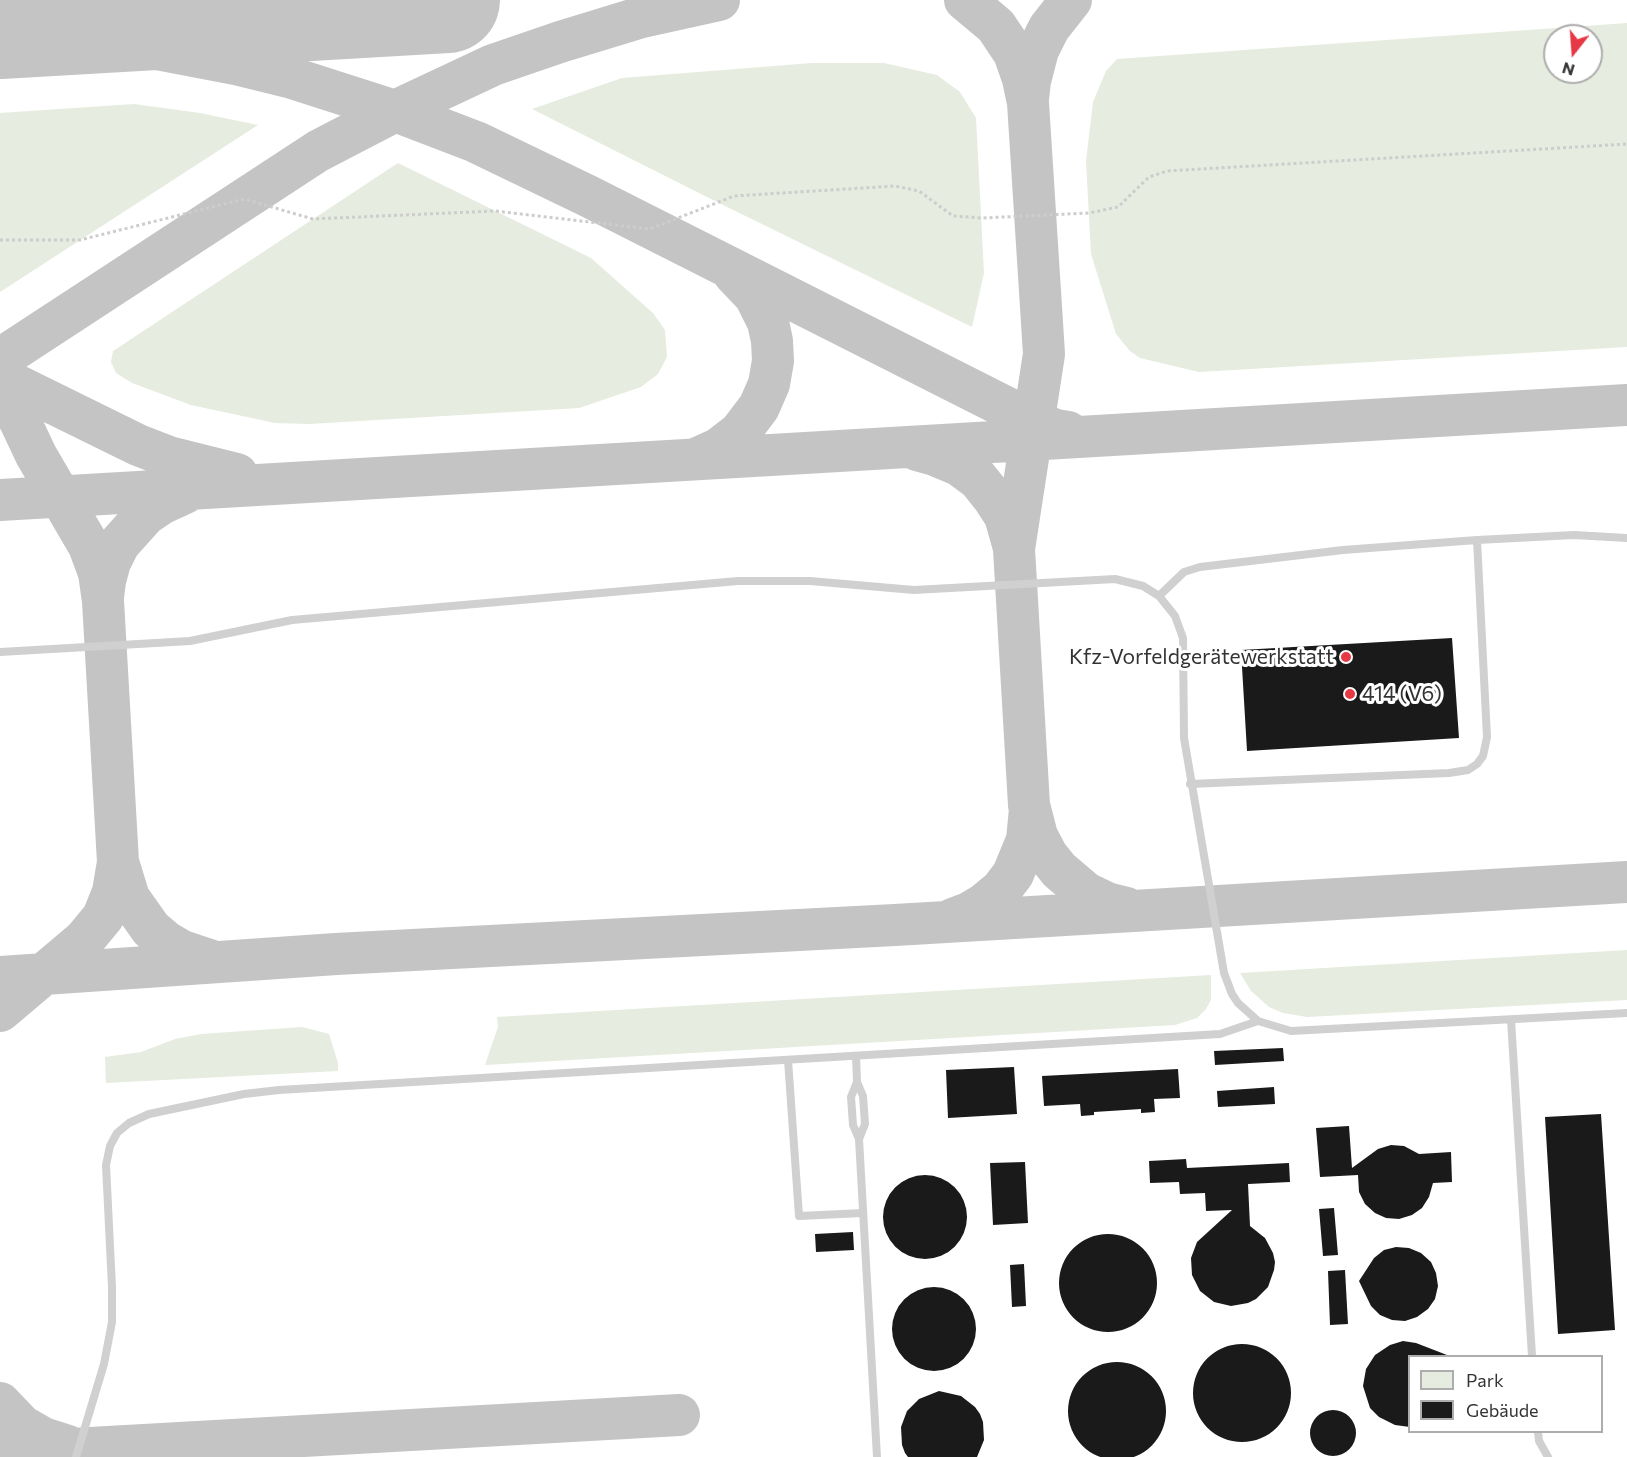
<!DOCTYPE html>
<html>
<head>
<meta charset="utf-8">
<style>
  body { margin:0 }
  #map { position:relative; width:1627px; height:1457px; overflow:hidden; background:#fff; font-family:Commissioner,sans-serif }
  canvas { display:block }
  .legend { position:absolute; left:1408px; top:1355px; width:195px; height:78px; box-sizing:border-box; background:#fff; border:2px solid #adadad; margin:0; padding:8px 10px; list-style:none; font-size:18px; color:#333 }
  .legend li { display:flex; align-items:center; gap:12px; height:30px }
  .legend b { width:30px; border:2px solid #adadad }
  .north { position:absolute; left:1543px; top:24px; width:60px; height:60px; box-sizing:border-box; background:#fff; border:2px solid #adadad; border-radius:50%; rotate:197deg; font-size:16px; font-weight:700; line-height:24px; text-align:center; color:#333 }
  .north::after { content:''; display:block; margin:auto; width:21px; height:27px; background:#e63946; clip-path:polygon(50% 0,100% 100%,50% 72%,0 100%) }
</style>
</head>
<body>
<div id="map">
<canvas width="1627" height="1457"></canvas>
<ul class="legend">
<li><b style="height:16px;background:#e6ecdf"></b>Park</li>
<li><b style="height:16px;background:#1a1a1a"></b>Gebäude</li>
</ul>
<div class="north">N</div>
</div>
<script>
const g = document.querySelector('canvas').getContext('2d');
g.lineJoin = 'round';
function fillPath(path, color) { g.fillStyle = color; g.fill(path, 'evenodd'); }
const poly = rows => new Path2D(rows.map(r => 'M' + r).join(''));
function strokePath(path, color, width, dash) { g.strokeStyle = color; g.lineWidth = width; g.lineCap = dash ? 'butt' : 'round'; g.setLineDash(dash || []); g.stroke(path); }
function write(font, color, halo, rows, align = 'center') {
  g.font = font + ' Commissioner,sans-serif'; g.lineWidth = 6; g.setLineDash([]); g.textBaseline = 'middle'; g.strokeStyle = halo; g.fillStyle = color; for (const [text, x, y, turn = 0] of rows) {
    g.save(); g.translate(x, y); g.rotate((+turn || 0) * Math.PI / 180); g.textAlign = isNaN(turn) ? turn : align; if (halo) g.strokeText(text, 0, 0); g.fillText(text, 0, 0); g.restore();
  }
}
const green = poly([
  [1627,23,1627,347,1199,372,1140,358,1130,351,1116,334,1091,254,1086,161,1093,102,1106,71,1117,59],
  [1555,36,1591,36,1591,72,1555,72],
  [812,63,884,63,937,75,960,92,976,118,984,273,972,327,719,203,532,109,622,78],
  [134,104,200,113,258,125,0,292,0,113],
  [398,163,591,258,653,313,665,330,667,357,658,374,641,387,579,408,309,424,275,423,191,405,132,383,116,373,111,362,113,351],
  [1627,950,1627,1000,1307,1017,1283,1013,1269,1007,1251,991,1240,973],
  [1211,975,1211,1000,1206,1009,1197,1018,1175,1025,485,1065,498,1027,497,1017],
  [302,1027,329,1034,338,1063,338,1071,106,1083,105,1057,141,1052,175,1039,201,1034]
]);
const taxiway = poly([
  [965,0,996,26,1014,53,1023,79,1028,103,1044,354,1014,549,1029,805,1037,836,1047,855,1059,870,1086,893,1107,903,1127,908],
  [0,34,73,39,147,47,236,64,289,77,395,111,476,142,588,196,1033,421,1056,430,1068,432],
  [1028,99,1030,81,1038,50,1049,28,1071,0],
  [0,359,318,151,395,111,493,65,560,42,642,17,719,0],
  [0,377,138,445,169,457,237,474],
  [0,387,20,421,36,455,89,546,99,573,103,601,118,862,113,892,103,917,84,940,0,1011],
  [917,450,935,455,959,465,978,479,994,499,1005,516,1014,548],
  [698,458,718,449,740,432,759,407,769,384,773,361,772,341,768,322,755,296,734,274],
  [0,500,1627,405],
  [103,597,105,581,110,562,119,544,145,515,161,504,185,493],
  [118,862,129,898,151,929,165,941,182,951,212,961],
  [953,919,969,913,984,904,1001,890,1013,874,1027,840,1030,809],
  [0,977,336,954,895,925,1627,882],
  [0,1403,22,1426,43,1438,68,1446],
  [0,1453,679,1415]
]);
const runway = poly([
  [0,26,447,0]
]);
const building = poly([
  [1452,638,1459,738,1247,751,1241,650],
  [1283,1048,1284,1061,1215,1065,1214,1051],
  [1014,1067,1017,1114,948,1118,946,1070],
  [1178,1069,1180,1098,1154,1099,1155,1112,1141,1113,1141,1109,1094,1112,1094,1115,1081,1116,1080,1104,1044,1106,1042,1076],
  [1274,1087,1275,1104,1218,1107,1217,1091],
  [1601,1114,1615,1330,1558,1334,1545,1117],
  [1349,1126,1352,1168,1378,1149,1391,1145,1404,1146,1419,1154,1451,1152,1452,1182,1433,1183,1429,1197,1422,1208,1412,1215,1399,1219,1386,1218,1375,1213,1365,1204,1359,1192,1358,1175,1320,1177,1316,1128],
  [1186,1159,1187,1168,1289,1163,1290,1182,1248,1184,1250,1226,1265,1238,1273,1253,1275,1262,1274,1270,1268,1287,1256,1299,1248,1303,1231,1306,1214,1302,1200,1291,1192,1275,1191,1258,1197,1242,1232,1210,1206,1211,1205,1193,1180,1194,1179,1182,1150,1183,1149,1161],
  [1025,1162,1028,1223,993,1225,990,1163],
  '883 1217a42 42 0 1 1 84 0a42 42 0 1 1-84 0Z',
  [1334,1208,1338,1255,1323,1256,1319,1209],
  [853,1232,854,1250,816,1252,815,1234],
  '1059 1283a49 49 0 1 1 98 0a49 49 0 1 1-98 0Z',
  [1396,1247,1409,1248,1421,1253,1431,1262,1436,1273,1438,1286,1435,1299,1428,1309,1417,1317,1405,1321,1392,1320,1380,1315,1371,1306,1359,1281,1374,1258,1384,1250],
  [1024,1264,1026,1306,1012,1307,1010,1265],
  [1345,1270,1348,1324,1330,1325,1328,1271],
  '892 1329a42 42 0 1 1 84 0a42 42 0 1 1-84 0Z',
  [1403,1341,1416,1343,1447,1355,1410,1356,1410,1427,1395,1425,1379,1417,1370,1408,1363,1386,1366,1369,1375,1355,1390,1345],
  '1193 1393a49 49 0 1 1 98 0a49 49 0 1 1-98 0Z',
  '1068 1411a49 49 0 1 1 98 0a49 49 0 1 1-98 0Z',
  [939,1391,961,1396,975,1407,980,1414,983,1422,984,1440,977,1457,908,1457,905,1453,902,1445,901,1427,907,1411,919,1399],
  '1310 1433a23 23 0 1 1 46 0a23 23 0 1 1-46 0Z'
]);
const path = poly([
  [0,240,80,240,244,199,313,219,495,211,650,229,734,196,895,186,919,191,953,216,982,218,1089,213,1118,207,1149,177,1167,171,1627,144]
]);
const service = poly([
  [1159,596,1175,616,1183,638,1184,738,1224,973,1232,994,1238,1003,1258,1021],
  [0,652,190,641,292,620,738,581,810,581,914,590,1115,579,1143,586,1159,596,1184,572,1200,567,1343,550,1477,540,1574,535,1627,538],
  [1190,784,1449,773,1468,770,1477,764,1483,756,1487,737,1477,540],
  [1511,1020,1532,1356],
  [856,1056,857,1082,851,1097,853,1125,859,1139,877,1457],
  [788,1060,799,1216,863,1213],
  [857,1082,863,1096,865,1124,859,1139],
  [1538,1432,1539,1441,1548,1457],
  [76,1457,104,1364,112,1322,112,1287,106,1165,110,1146,117,1133,129,1123,149,1114,244,1094,279,1090,1220,1034,1258,1021,1291,1031,1627,1013]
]);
const markers = [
  [1346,657,6,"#e63946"],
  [1350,694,6,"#e63946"]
];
const poiNames = [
  ["Kfz-Vorfeldgerätewerkstatt",1334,657],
  ["414 (V6)",1362,694,"left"]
];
fillPath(green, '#e6ecdf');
strokePath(taxiway, '#c4c4c4', 42);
strokePath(runway, '#c4c4c4', 106);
fillPath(building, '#1a1a1a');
strokePath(path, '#cdcdcd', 3, [3, 3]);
strokePath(service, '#d0d0d0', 8);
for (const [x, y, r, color] of markers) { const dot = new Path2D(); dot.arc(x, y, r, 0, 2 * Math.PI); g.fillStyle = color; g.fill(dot); strokePath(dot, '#fff', 2); }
write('21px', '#333', '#fff', poiNames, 'right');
</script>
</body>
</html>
